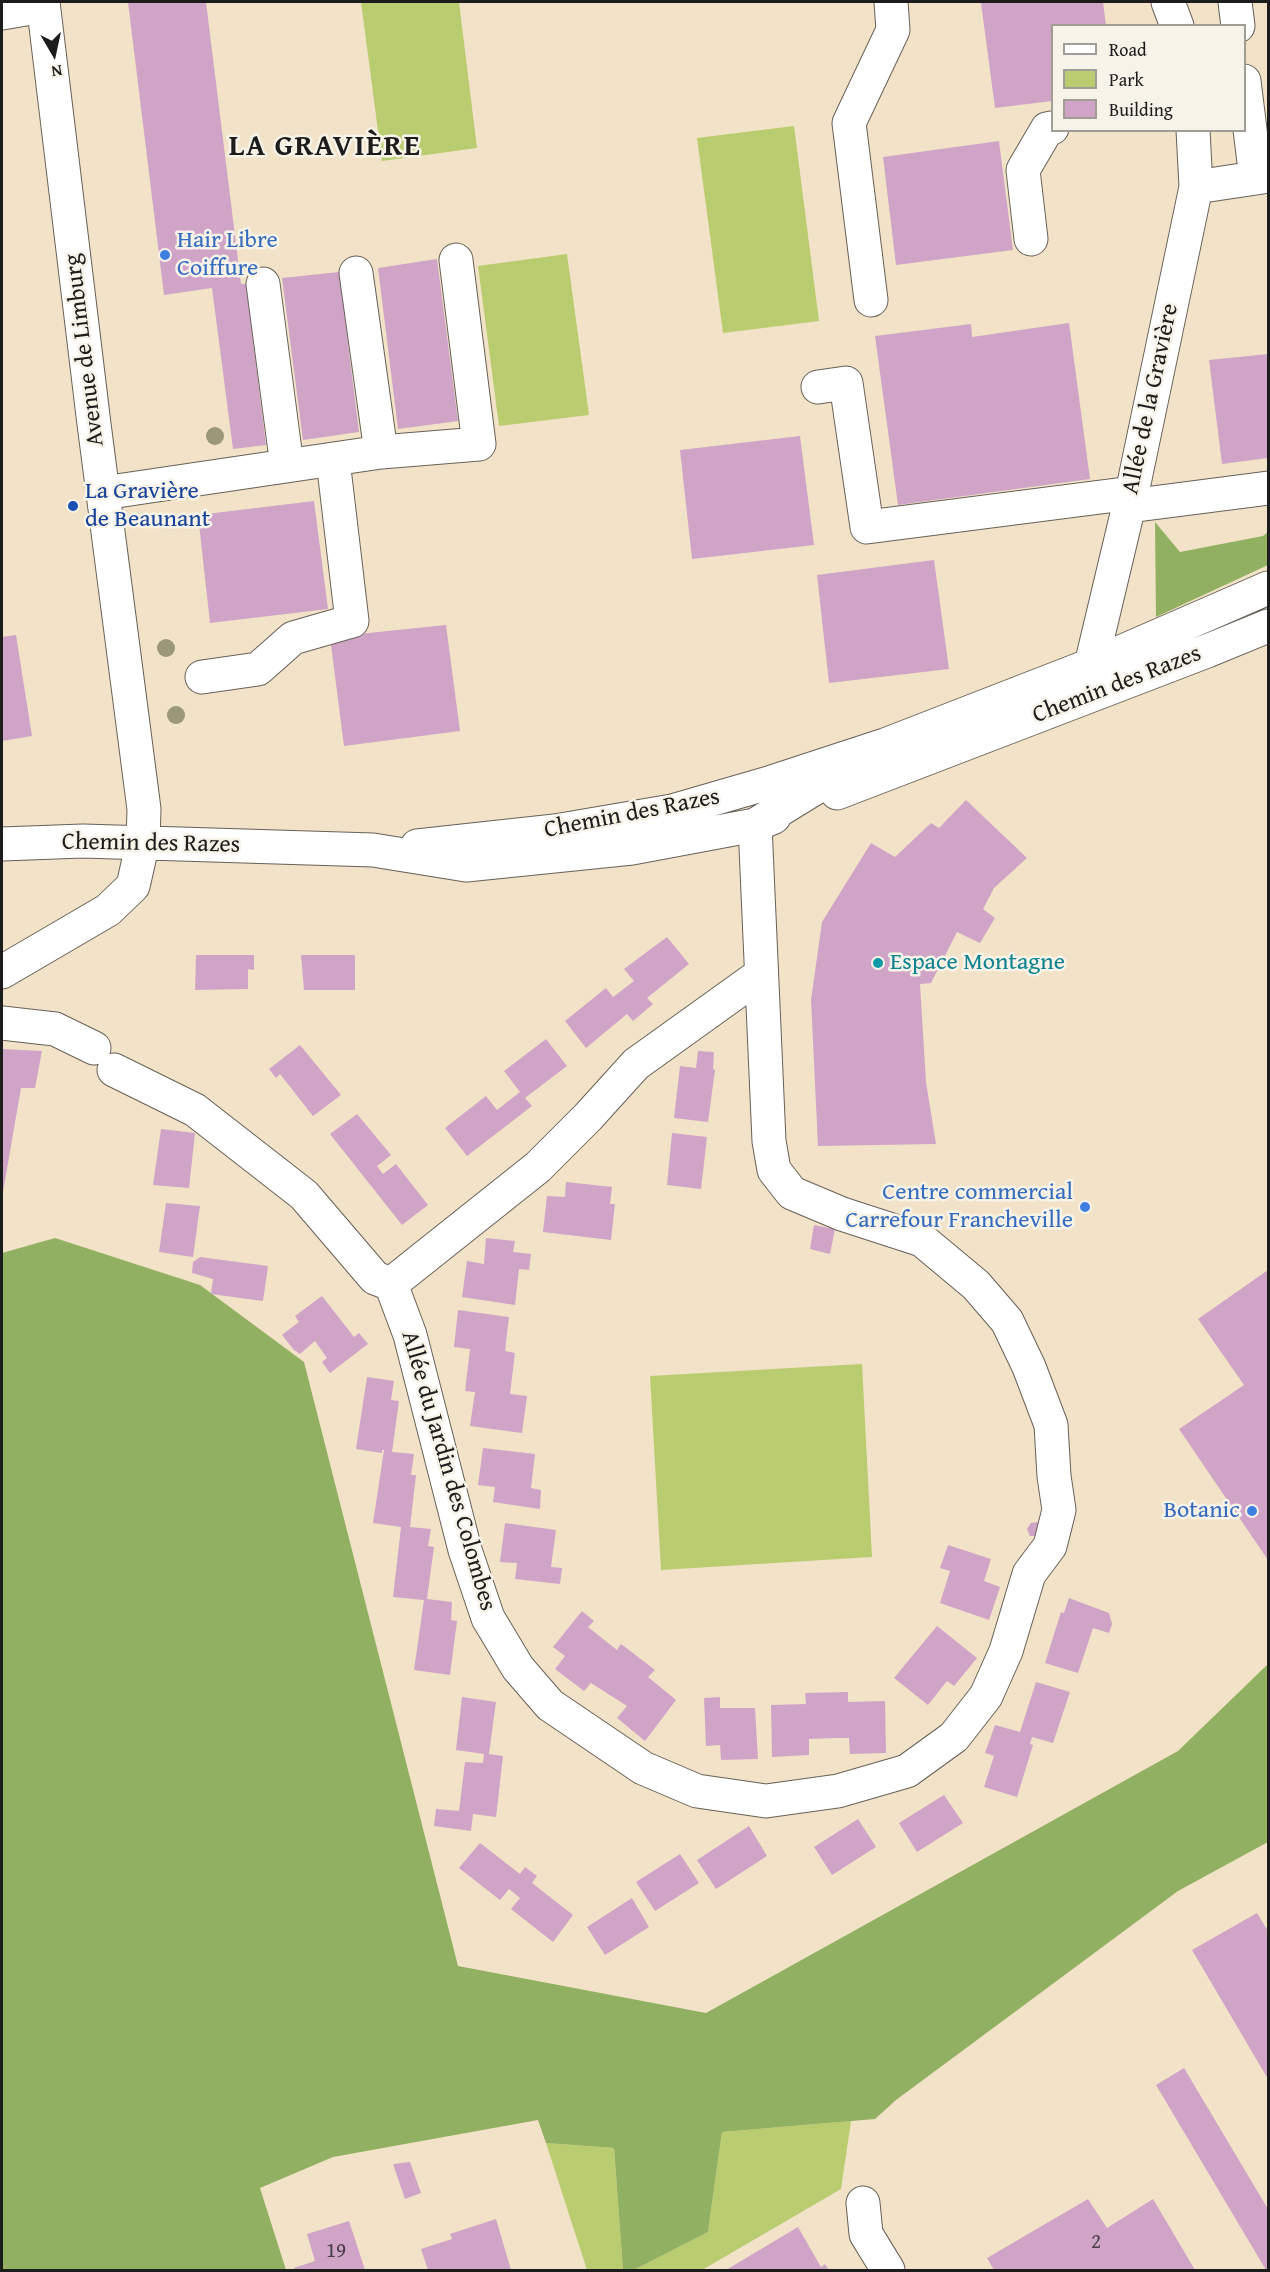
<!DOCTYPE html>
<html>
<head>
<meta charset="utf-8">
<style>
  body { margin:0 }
  #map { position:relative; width:1270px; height:2272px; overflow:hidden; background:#f2e2c7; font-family:"Gentium Book Plus",serif }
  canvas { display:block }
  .frame { position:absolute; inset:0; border:3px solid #1c1c1c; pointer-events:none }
  .legend { position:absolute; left:1051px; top:24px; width:195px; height:108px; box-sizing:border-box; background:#f7f3e8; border:2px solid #9f9d96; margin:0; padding:8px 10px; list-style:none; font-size:18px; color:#1c1c1c }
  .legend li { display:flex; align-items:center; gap:12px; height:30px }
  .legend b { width:30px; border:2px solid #9f9d96 }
  .north { position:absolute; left:24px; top:24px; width:60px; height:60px; -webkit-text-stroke:4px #f7f3e8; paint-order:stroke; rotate:171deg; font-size:16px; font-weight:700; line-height:24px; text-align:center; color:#1c1c1c }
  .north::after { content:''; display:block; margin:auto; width:21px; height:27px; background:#1c1c1c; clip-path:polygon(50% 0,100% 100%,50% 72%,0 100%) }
</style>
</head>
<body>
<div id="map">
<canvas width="1270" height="2272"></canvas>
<div class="frame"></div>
<ul class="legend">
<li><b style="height:8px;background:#fff"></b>Road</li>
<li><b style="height:16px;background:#b9cd70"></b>Park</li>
<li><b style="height:16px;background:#d0a4c7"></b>Building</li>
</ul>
<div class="north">N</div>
</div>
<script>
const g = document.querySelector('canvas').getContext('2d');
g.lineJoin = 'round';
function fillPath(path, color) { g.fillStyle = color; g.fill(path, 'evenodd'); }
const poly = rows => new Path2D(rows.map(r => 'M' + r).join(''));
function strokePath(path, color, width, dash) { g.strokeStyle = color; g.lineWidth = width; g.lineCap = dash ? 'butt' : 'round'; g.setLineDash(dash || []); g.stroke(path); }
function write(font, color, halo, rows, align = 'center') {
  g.font = font + ' "Gentium Book Plus",serif'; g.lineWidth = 5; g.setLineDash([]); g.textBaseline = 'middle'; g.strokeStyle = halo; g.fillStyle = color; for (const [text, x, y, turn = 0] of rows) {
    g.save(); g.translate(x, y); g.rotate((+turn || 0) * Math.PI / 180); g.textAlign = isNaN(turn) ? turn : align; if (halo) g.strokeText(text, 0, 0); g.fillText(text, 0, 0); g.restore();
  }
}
const green = poly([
  [361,2,459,2,477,148,382,161],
  [794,126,819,321,723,333,697,138],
  [567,254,589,415,499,426,478,266],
  [862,1364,872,1557,661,1570,650,1376],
  [851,2121,841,2189,702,2270,634,2270,708,2232,722,2132],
  [546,2143,614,2148,623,2270,587,2270]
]);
const forest = poly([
  [1155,522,1180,552,1263,536,1268,532,1268,565,1156,617],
  [55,1238,200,1285,304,1362,458,1966,706,2013,1178,1751,1267,1665,1268,1842,1178,1891,896,2100,875,2119,722,2132,708,2232,634,2270,623,2270,614,2148,546,2143,538,2120,333,2157,260,2188,286,2270,2,2270,2,1253]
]);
const building = poly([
  [128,2,206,2,241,284,246,284,266,445,233,449,212,288,164,295],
  [993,2,1103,2,1106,26,1052,26,1052,101,995,108,981,3],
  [999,141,1013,250,896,265,883,157],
  [437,259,458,421,398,429,378,268],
  [339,272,359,432,303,440,282,278],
  [1069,323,1090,479,898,505,875,336,971,324,972,337],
  [1268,354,1268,458,1222,464,1209,360],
  [800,436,814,545,692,559,680,450],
  [314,501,328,609,210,623,198,515],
  [934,560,949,669,829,683,817,575],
  [446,625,460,731,344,746,330,637],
  [16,635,32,736,2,741,2,637],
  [966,800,1027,858,994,888,983,909,995,918,980,943,957,932,931,983,920,984,926,1082,936,1144,818,1146,811,1000,822,922,871,843,895,857,931,823,939,828],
  [667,937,689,964,647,998,653,1004,633,1021,627,1014,586,1048,565,1021,606,988,613,997,634,981,624,969],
  [196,955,254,955,254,970,248,969,248,989,195,990],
  [301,955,355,955,355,990,304,990],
  [546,1039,567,1066,525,1098,532,1106,467,1156,445,1128,486,1096,497,1110,520,1092,504,1071],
  [300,1045,341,1095,313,1116,280,1074,276,1078,269,1069],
  [2,1049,42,1051,35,1088,21,1088,3,1192],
  [698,1051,714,1052,713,1069,715,1070,708,1122,674,1118,680,1066,696,1068],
  [357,1114,391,1155,377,1166,383,1174,396,1164,428,1205,402,1225,330,1134],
  [161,1129,195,1133,189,1188,153,1185],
  [672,1133,707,1137,701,1189,667,1185],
  [566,1182,612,1187,610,1204,615,1204,611,1240,543,1232,547,1196,565,1197],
  [166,1203,200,1206,193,1257,159,1252],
  [814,1225,835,1229,830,1254,810,1249],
  [486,1238,515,1241,513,1252,531,1254,529,1270,519,1269,515,1305,462,1297,467,1261,484,1264],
  [200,1257,268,1266,263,1301,211,1294,213,1279,192,1273,193,1262],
  [1268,1270,1268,1560,1179,1429,1244,1385,1198,1319],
  [322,1296,354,1337,359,1333,368,1344,330,1373,322,1362,327,1358,315,1341,300,1354,294,1350,282,1335,299,1322,295,1316],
  [458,1310,509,1317,505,1351,515,1353,510,1394,527,1396,522,1433,470,1426,475,1392,465,1391,470,1349,454,1347],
  [367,1377,394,1381,391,1400,399,1401,392,1452,414,1454,411,1475,416,1475,410,1527,431,1529,428,1546,434,1547,427,1599,452,1602,451,1620,457,1621,450,1675,414,1670,424,1600,393,1597,401,1527,373,1523,384,1450,382,1450,382,1453,356,1449],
  [483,1448,535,1454,531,1488,541,1490,540,1509,493,1502,495,1487,478,1485],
  [1038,1522,1042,1529,1037,1536,1030,1536,1027,1529,1031,1523],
  [505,1523,556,1530,551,1567,562,1568,560,1584,515,1579,517,1563,500,1562],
  [948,1545,991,1559,984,1581,1000,1587,989,1620,940,1603,950,1571,940,1568],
  [1069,1598,1109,1613,1112,1624,1109,1633,1093,1628,1078,1673,1045,1663,1061,1612,1064,1613],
  [582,1611,594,1621,588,1627,617,1650,621,1644,642,1660,655,1670,648,1677,676,1700,645,1741,617,1718,627,1706,591,1683,584,1691,555,1669,565,1656,553,1647],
  [937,1626,977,1658,954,1686,947,1681,928,1705,894,1678],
  [1036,1682,1070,1692,1053,1743,1032,1737,1030,1744,1033,1745,1017,1797,984,1787,994,1756,985,1753,995,1725,1020,1732],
  [848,1692,848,1702,885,1701,886,1753,850,1754,849,1738,835,1738,809,1739,809,1755,772,1757,771,1705,806,1704,805,1693],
  [462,1697,496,1702,489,1754,503,1756,496,1817,473,1814,471,1831,434,1826,436,1809,459,1811,465,1762,483,1763,484,1754,456,1750],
  [720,1697,720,1708,755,1708,758,1759,721,1760,720,1745,706,1746,704,1698],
  [944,1795,963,1823,917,1852,899,1823],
  [858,1819,876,1847,832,1875,814,1847],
  [749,1826,767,1856,716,1889,697,1860],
  [480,1843,520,1874,525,1867,537,1876,532,1883,573,1915,553,1942,511,1909,520,1898,509,1889,500,1900,459,1868],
  [680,1854,699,1883,655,1911,636,1882],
  [632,1898,649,1927,605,1955,587,1927],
  [1257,1913,1268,1931,1268,2079,1192,1950],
  [1184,2068,1268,2209,1268,2270,1266,2270,1156,2085],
  [410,2162,421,2193,405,2199,393,2164],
  [1088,2199,1107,2228,1153,2199,1195,2270,994,2270,987,2258],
  [496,2219,511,2270,428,2270,421,2249,452,2239,450,2234],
  [349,2221,365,2270,295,2270,294,2268,315,2261,307,2234],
  [798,2227,821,2267,825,2264,829,2270,726,2270]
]);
const minor = poly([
  [1168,2,1177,26],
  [1235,2,1238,26],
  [2,13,43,6],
  [1244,81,1256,178],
  [1196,187,1268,176],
  [1031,239,1023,170,1047,129,1052,128],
  [356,273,381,452],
  [263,284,287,466],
  [871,300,849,123,893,30,891,2],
  [818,387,846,383,867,527,1132,493],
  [103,493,381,452,479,444,456,260],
  [1129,506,1268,488],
  [1078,674,1091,665,1132,493,1196,187,1193,130],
  [202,677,258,669,293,638,352,621,333,460],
  [837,793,1207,651,1268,626],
  [2,844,83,841,373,850,466,865,632,848,755,825,774,817],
  [417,846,555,831,672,811,772,782,885,745,1091,665,1268,588],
  [2,972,108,910,133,886,143,842,144,809,94,424,43,2],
  [2,1023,55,1029,94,1048],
  [114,1070,195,1110,304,1195,375,1278,391,1284,410,1335,465,1550,488,1618,518,1668,550,1705,643,1768,697,1791,766,1801,838,1791,907,1771,954,1737,986,1696,1006,1651,1029,1574,1050,1546,1059,1510,1054,1476,1051,1425,1029,1367,1007,1321,976,1285,922,1240,842,1214,792,1193,774,1170,769,1141,755,825,885,745],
  [391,1284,538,1167,588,1117,636,1064,760,975],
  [863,2203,866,2234,888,2270]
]);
const trees = [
  [215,436],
  [166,648],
  [176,715]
];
const markers = [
  [165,255,6,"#3f7fe0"],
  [73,506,6,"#1a4fb4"],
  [878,963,6,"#0f9aa8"],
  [1085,1207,6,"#3f7fe0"],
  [1252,1511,6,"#3f7fe0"]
];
const numberNames = [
  ["2",1096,2243],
  ["19",336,2252]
];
const shopNames = [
  ["Hair Libre",177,241,"left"],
  ["Coiffure",177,269,"left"],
  ["Centre commercial",1073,1193],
  ["Carrefour Francheville",1073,1221],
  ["Botanic",1240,1511]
];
const streetNames = [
  ["Avenue de Limburg",85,350,-97],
  ["Allée de la Gravière",1151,399,-78],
  ["Chemin des Razes",1117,685,-21],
  ["Chemin des Razes",632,814,-11],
  ["Chemin des Razes",151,844,1],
  ["Allée du Jardin des Colombes",448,1471,74]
];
const transitNames = [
  ["La Gravière",85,492],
  ["de Beaunant",85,520]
];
const cultureNames = [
  ["Espace Montagne",890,963]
];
const districtNames = [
  ["LA GRAVIÈRE",325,147]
];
fillPath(green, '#b9cd70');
fillPath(forest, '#92b062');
fillPath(building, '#d0a4c7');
strokePath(minor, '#676158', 35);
strokePath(minor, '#fff', 33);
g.fillStyle = '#9b9779';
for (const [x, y] of trees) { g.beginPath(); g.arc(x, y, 9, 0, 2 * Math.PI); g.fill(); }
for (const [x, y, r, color] of markers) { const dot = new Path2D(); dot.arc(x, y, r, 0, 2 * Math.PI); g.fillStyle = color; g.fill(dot); strokePath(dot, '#f7f3e8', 2); }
write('21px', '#493e47', null, numberNames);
write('24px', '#366cbe', '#f7f3e8', shopNames, 'right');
write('24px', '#1c1c1c', '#f7f3e8', streetNames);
write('24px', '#164399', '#f7f3e8', transitNames, 'left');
write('24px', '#0d838f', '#f7f3e8', cultureNames, 'left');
g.letterSpacing = '1.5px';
write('bold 30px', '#1c1c1c', '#f7f3e8', districtNames);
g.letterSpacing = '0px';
</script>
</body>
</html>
